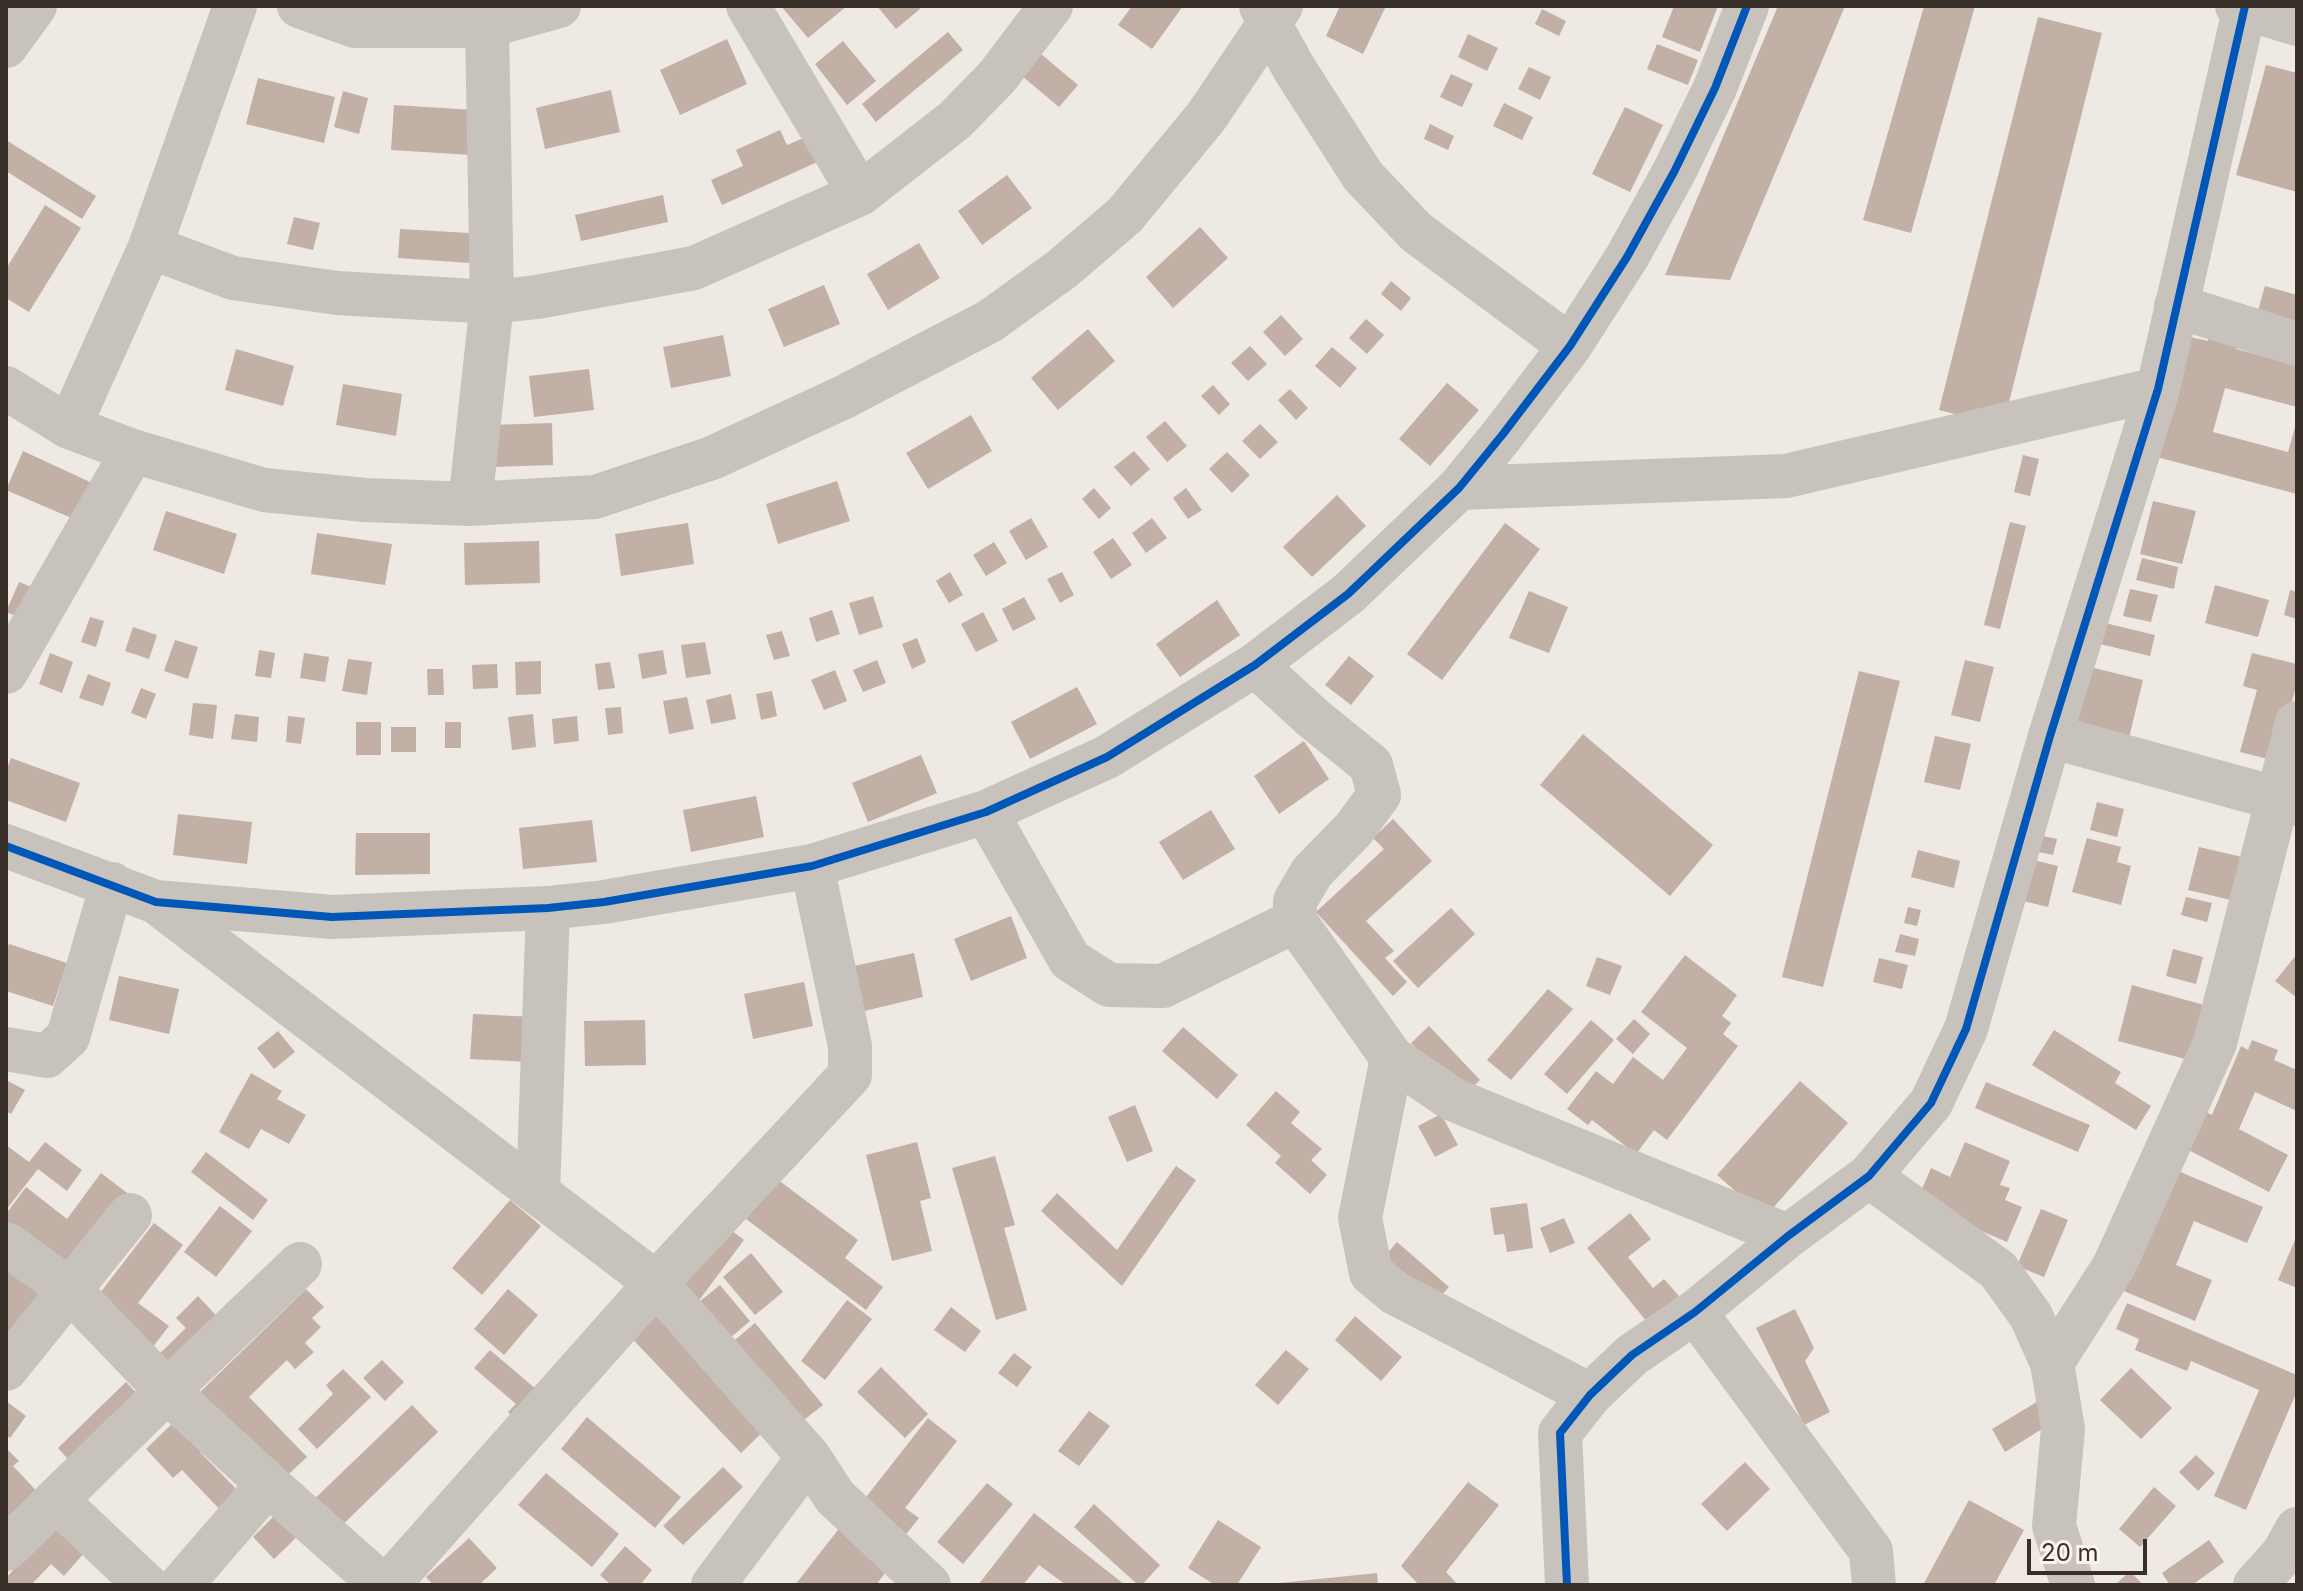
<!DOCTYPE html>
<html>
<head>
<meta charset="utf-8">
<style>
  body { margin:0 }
  #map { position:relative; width:2303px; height:1591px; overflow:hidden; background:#eee9e3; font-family:Inter,sans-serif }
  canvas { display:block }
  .frame { position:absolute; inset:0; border:8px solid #392f29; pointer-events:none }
  .scale { position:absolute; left:2027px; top:1539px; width:120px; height:36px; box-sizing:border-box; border:4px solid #392f29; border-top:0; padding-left:10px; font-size:24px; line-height:28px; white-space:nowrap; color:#392f29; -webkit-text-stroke:6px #faf4eb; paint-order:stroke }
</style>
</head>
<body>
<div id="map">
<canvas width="2303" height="1591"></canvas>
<div class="frame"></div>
<div class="scale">20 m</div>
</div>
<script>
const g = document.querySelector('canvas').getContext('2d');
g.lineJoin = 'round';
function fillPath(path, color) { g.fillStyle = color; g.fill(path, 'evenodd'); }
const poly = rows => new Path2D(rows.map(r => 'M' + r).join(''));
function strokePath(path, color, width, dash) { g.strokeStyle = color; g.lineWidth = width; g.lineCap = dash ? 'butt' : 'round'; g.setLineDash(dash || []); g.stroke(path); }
const building = poly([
  [781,6,847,6,808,38],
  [877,6,918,6,920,9,896,29],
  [1132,6,1183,6,1152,49,1118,25],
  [1340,6,1386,6,1363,54,1326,36],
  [1674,6,1718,6,1700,52,1662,37],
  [1778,6,1845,6,1730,280,1665,275],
  [1924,6,1975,6,1911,233,1863,220],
  [1542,9,1566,21,1559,36,1535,24],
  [2038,17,2102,33,2003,426,1939,410],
  [948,32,963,50,876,122,862,104],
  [1468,34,1498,48,1487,71,1458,57],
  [727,39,747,84,680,115,660,70],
  [843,41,876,81,847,105,815,64],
  [1657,44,1698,60,1688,85,1647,69],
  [1041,54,1078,85,1059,107,1022,76],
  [2266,65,2297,73,2297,192,2236,175],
  [1529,67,1551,77,1540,100,1518,89],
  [1451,74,1473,84,1462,107,1440,97],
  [258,78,335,97,324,143,246,124],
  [611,90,620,132,545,149,536,108],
  [343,91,368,98,359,134,334,127],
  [1504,103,1533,117,1522,140,1493,126],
  [394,105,475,110,472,155,391,150],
  [1625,107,1663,125,1630,192,1592,174],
  [1430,124,1454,136,1448,150,1424,139],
  [780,130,787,145,813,134,824,159,722,205,711,180,743,166,736,150],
  [6,140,96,196,82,219,6,171],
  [1007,175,1032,208,982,245,958,211],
  [663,195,668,222,581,241,575,215],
  [45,205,81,228,29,312,6,298,6,269],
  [294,217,320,223,313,250,287,244],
  [1200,227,1228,258,1173,308,1146,277],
  [400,229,487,234,485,264,398,258],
  [919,243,940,278,888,310,867,274],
  [1391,281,1411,298,1401,311,1381,294],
  [824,285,840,324,784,347,768,309],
  [2265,286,2297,295,2297,340,2253,328],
  [1281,315,1303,339,1285,356,1263,332],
  [1366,319,1384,335,1367,354,1349,338],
  [2211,328,2239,335,2236,349,2297,365,2297,407,2225,388,2213,432,2288,452,2297,420,2297,494,2153,456,2185,336,2208,341],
  [1088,329,1115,361,1058,410,1031,378],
  [723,335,731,376,671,388,663,347],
  [1250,346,1267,364,1248,381,1231,363],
  [1332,347,1357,368,1340,388,1315,366],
  [236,349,294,366,283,406,225,390],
  [589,369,594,410,534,417,529,376],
  [1447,383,1479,410,1430,466,1399,439],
  [343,384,402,394,396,436,336,425],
  [1213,385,1230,404,1219,415,1201,396],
  [1290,389,1308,408,1296,420,1278,400],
  [971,415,992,451,928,489,906,453],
  [1165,421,1187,446,1167,462,1146,437],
  [552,423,553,465,492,467,491,425],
  [1260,424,1278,442,1260,459,1242,441],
  [23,451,90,482,74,519,6,490],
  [1134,451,1150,469,1131,486,1114,467],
  [1227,452,1250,475,1232,493,1209,469],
  [2023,455,2039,459,2030,496,2014,492],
  [837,481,850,521,778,544,766,504],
  [1094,488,1111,508,1099,519,1082,499],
  [1186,488,1202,510,1188,519,1173,498],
  [1337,495,1366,526,1312,577,1283,547],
  [2153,501,2196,511,2182,564,2140,554],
  [166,511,237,534,224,574,153,550],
  [1031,518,1048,547,1026,560,1009,531],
  [1152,518,1167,538,1146,553,1132,533],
  [2010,522,2026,526,2000,629,1984,625],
  [688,523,694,564,621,576,615,534],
  [1505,523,1540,549,1442,680,1407,654],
  [317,533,392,544,385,585,311,574],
  [1113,538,1132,565,1111,579,1093,552],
  [539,541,540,583,465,585,464,543],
  [994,542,1007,563,986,576,973,555],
  [2142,558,2178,567,2174,589,2136,580],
  [950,572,963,595,949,603,936,581],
  [1062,572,1074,595,1060,603,1047,579],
  [19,582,41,591,28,621,6,612],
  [2215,585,2269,600,2258,637,2205,623],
  [2130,589,2158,595,2151,622,2123,616],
  [2290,590,2297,592,2297,619,2284,615],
  [1529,591,1568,607,1549,653,1509,638],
  [873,596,883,627,859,635,849,603],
  [1024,597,1036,619,1013,631,1002,609],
  [1217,600,1240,635,1180,677,1156,644],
  [832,610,840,634,816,642,809,618],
  [983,612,998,641,976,652,961,624],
  [90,617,104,621,96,647,81,642],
  [2105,623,2155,635,2150,656,2100,644],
  [133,627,157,635,149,659,125,651],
  [782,631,790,656,774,660,766,635],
  [917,638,926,662,912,669,902,644],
  [175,640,198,647,188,679,164,671],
  [705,642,711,674,686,678,681,645],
  [259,650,275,653,271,678,255,676],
  [663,650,667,674,642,679,638,654],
  [50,653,73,662,62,693,39,684],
  [304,653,329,657,325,682,300,678],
  [2252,653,2297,664,2297,683,2276,761,2240,752,2257,690,2243,686],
  [1349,656,1374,676,1351,705,1325,685],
  [348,659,372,662,367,695,342,691],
  [877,660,886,683,863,692,853,670],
  [1965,660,1994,667,1980,722,1951,715],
  [541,661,541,694,516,695,515,662],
  [610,662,615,688,598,690,595,664],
  [497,664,498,688,473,689,472,665],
  [2086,666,2143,680,2129,738,2072,724],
  [427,669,443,669,444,695,428,695],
  [835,670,847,701,824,710,811,680],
  [1859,671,1900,681,1823,987,1782,977],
  [88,674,111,683,103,706,79,698],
  [1077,687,1097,724,1030,759,1011,722],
  [141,688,156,694,146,719,131,713],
  [772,691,777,716,761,720,756,694],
  [731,694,736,719,711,724,706,700],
  [687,697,694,729,669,734,663,701],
  [193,703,217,705,213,739,189,735],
  [621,707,623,733,608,735,605,708],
  [235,714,259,717,257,742,231,739],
  [533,714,536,747,512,750,508,717],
  [288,716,305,718,301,744,286,742],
  [577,716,579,741,554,744,552,719],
  [356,722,381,722,381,755,356,755],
  [445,722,461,722,461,748,445,748],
  [391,727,416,727,416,752,391,752],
  [1583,734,1713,845,1670,896,1540,785],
  [1935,736,1971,744,1960,790,1924,782],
  [1304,741,1329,779,1279,814,1254,776],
  [921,755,937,793,868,822,852,783],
  [11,758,80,783,66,822,6,800,6,771],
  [756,796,764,837,691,852,683,810],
  [2097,802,2124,809,2117,837,2090,830],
  [1211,810,1235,849,1183,880,1159,842],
  [178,814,252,822,247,864,173,855],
  [1393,819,1432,861,1366,921,1394,951,1385,958,1407,982,1393,996,1316,912,1384,849,1373,838],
  [592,820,597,862,523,869,519,828],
  [356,833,430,833,430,874,355,875],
  [2038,835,2057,839,2053,855,2034,851],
  [2087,838,2121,847,2117,862,2131,866,2121,905,2072,892],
  [2199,847,2242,857,2231,900,2188,890],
  [1918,850,1960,861,1954,888,1911,877],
  [2025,858,2058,866,2048,907,2015,899],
  [2186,897,2212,903,2207,922,2181,915],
  [1908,907,1921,910,1917,926,1904,923],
  [1451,908,1475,934,1418,988,1393,961],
  [1011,916,1027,958,971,981,954,939],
  [1900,934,1919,939,1915,956,1895,952],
  [9,944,67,963,53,1006,6,991,6,953],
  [2173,949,2203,957,2196,984,2166,976],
  [914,953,923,997,864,1011,854,966],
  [2297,954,2297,995,2296,997,2275,981],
  [1685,955,1737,995,1722,1016,1731,1023,1723,1034,1738,1046,1667,1140,1654,1130,1636,1154,1592,1120,1588,1125,1567,1109,1596,1071,1613,1084,1633,1057,1663,1080,1687,1048,1641,1012],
  [1597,957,1622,966,1610,995,1586,986],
  [1879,958,1908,965,1902,989,1873,982],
  [119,976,179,989,169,1034,109,1020],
  [804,982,813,1026,753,1039,744,994],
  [2132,985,2204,1005,2189,1060,2118,1041],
  [1548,989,1573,1009,1511,1080,1487,1060],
  [473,1014,534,1017,531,1062,470,1059],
  [1634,1019,1650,1034,1633,1054,1616,1039],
  [645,1020,646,1065,585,1066,584,1021],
  [1591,1020,1614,1040,1567,1094,1544,1074],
  [1429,1026,1480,1080,1462,1097,1411,1043],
  [1183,1027,1238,1075,1217,1099,1162,1051],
  [2054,1030,2121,1072,2115,1083,2151,1106,2136,1130,2032,1065],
  [278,1031,295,1052,274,1069,257,1048],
  [2252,1040,2278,1050,2274,1060,2297,1070,2297,1111,2255,1092,2239,1129,2288,1155,2269,1192,2177,1144,2196,1107,2212,1115,2241,1046,2248,1050],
  [251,1073,282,1091,277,1099,306,1115,289,1144,261,1129,249,1149,219,1132],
  [6,1080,25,1090,11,1114,6,1111],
  [1800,1081,1848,1123,1765,1217,1717,1175],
  [1986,1082,2090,1125,2078,1152,1975,1108],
  [1276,1091,1300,1112,1291,1123,1322,1149,1311,1160,1327,1175,1310,1194,1275,1163,1281,1156,1246,1125],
  [1135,1105,1153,1151,1127,1162,1108,1117],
  [1441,1114,1458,1145,1435,1157,1418,1126],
  [45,1142,82,1170,67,1191,38,1169,6,1210,6,1145,29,1162],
  [917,1142,931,1198,920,1201,932,1251,892,1261,866,1155],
  [1965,1142,2010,1161,2000,1185,2010,1188,2005,1200,2022,1207,2007,1242,1916,1203,1931,1168,1950,1177],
  [206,1152,268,1200,253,1220,191,1172],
  [995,1156,1015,1225,1004,1228,1027,1310,996,1320,952,1168],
  [1176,1166,1196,1180,1122,1286,1041,1211,1057,1193,1117,1250],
  [2171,1168,2263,1207,2247,1243,2194,1221,2176,1265,2212,1280,2195,1321,2119,1289],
  [101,1173,135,1199,75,1277,6,1224,6,1214,26,1187,67,1219],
  [777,1179,858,1240,845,1258,883,1287,866,1310,746,1219],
  [510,1200,541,1226,482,1295,452,1268],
  [1527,1203,1533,1248,1507,1252,1504,1234,1494,1235,1490,1208],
  [220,1206,252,1231,216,1277,184,1252],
  [2041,1209,2068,1220,2044,1277,2017,1266],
  [1630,1213,1651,1239,1628,1257,1653,1288,1664,1279,1679,1296,1647,1322,1587,1248],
  [1564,1218,1575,1243,1550,1253,1540,1228],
  [154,1223,183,1245,138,1303,169,1326,152,1348,93,1302],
  [723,1224,744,1240,697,1303,675,1286],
  [2297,1235,2297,1288,2278,1280],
  [1397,1242,1449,1287,1430,1308,1379,1263],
  [751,1253,783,1292,755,1315,723,1277],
  [6,1257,54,1294,6,1356],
  [720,1285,750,1321,730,1338,699,1302],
  [306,1289,324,1307,312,1318,321,1327,305,1343,314,1352,295,1369,287,1360,249,1397,307,1457,277,1485,194,1398],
  [508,1289,538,1315,504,1355,474,1329],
  [198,1296,225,1325,169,1380,151,1362,186,1328,176,1318],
  [847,1300,872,1319,825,1380,801,1361],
  [652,1301,771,1424,741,1453,623,1329],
  [2127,1303,2297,1375,2297,1391,2246,1510,2214,1496,2259,1390,2191,1361,2187,1371,2135,1350,2139,1339,2116,1329],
  [951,1307,981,1331,965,1352,934,1330],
  [1795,1309,1814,1348,1805,1361,1830,1412,1804,1425,1756,1328],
  [1355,1316,1402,1357,1381,1381,1335,1340],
  [755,1323,823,1405,796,1426,729,1345],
  [490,1350,550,1401,527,1428,508,1412,516,1404,474,1368],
  [1286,1350,1309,1369,1278,1405,1255,1385],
  [1014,1353,1032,1367,1017,1387,998,1373],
  [382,1360,404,1382,385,1401,363,1378],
  [881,1367,928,1414,905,1438,857,1392],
  [2131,1368,2172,1408,2141,1439,2100,1400],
  [343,1369,371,1397,317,1449,298,1429,333,1394,326,1385],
  [126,1382,149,1406,80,1472,58,1448],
  [2045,1397,2058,1419,2005,1452,1992,1429],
  [6,1401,26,1416,10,1438,6,1435],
  [412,1405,438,1432,331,1536,304,1509],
  [1089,1411,1110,1426,1079,1466,1058,1451],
  [587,1417,681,1497,655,1528,561,1449],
  [178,1418,206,1447,200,1452,247,1500,228,1518,182,1470,173,1478,146,1449],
  [928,1418,957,1441,905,1508,919,1518,899,1543,856,1510],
  [6,1448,19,1461,13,1466,45,1500,6,1537,6,1503,8,1501,6,1499],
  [2196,1455,2215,1473,2198,1491,2179,1472],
  [1745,1462,1770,1489,1727,1531,1701,1504],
  [723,1467,743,1487,683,1545,663,1526],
  [546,1473,619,1534,592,1567,518,1505],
  [1468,1482,1499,1505,1446,1572,1458,1585,1419,1585,1401,1566],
  [987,1483,1013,1504,963,1564,937,1542],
  [2154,1487,2176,1506,2140,1547,2119,1529],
  [1969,1500,2024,1530,1994,1585,1923,1585],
  [1094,1504,1160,1565,1142,1585,1138,1585,1074,1527],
  [281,1509,302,1532,274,1559,253,1537],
  [1034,1513,1125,1585,1066,1585,1039,1565,1023,1585,978,1585],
  [63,1516,93,1543,64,1576,51,1564,31,1585,6,1585,6,1578],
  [1218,1520,1261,1547,1237,1585,1215,1585,1188,1568],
  [841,1526,891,1565,876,1585,851,1585,848,1583,846,1585,795,1585],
  [469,1538,497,1568,479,1585,433,1585,426,1577],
  [2209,1540,2224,1562,2192,1585,2170,1585,2162,1573],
  [625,1546,652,1570,640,1585,611,1585,600,1575],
  [2130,1571,2143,1585,2115,1585],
  [1377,1573,1378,1585,1280,1585,1280,1583]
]);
const minor = poly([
  [299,6,355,26,487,26,559,6],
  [748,6,860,194],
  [1261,6,1270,25,1295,70,1363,176,1416,232,1570,346],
  [2237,6,2297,24],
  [6,46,35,6],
  [150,247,233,278,337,293,492,302,537,297,694,268,860,194,955,120,997,77,1051,6],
  [2176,306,2297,344],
  [6,388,69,427,133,451,264,490,365,500,470,504,595,497,712,458,844,397,990,321,1062,269,1125,215,1206,117,1281,6],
  [69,427,150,247,235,6],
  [1459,488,1786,476,2158,389],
  [470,504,492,302,487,26],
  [1255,665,1313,718,1371,765,1379,795,1353,830,1312,872,1295,901,1295,921,1392,1058,1452,1099,1788,1236],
  [6,672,133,451],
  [2050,736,2297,804],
  [986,812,1070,960,1109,985,1163,986,1295,921],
  [6,846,156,902,332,917,548,908,604,902,812,866,986,812,1107,757,1255,665,1348,594,1459,488,1503,434,1570,346,1627,257,1674,172,1715,88,1747,6],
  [156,902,656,1283,809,1457,835,1497,929,1585],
  [6,1049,47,1056,68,1037,112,884],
  [1392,1058,1360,1218,1371,1273,1395,1293,1590,1395],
  [1869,1176,1998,1270,2031,1316,2052,1363,2063,1429,2054,1526,2073,1585],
  [538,1193,548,908],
  [6,1244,69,1289,167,1391,300,1264],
  [1695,1312,1871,1551,1874,1585],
  [2052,1363,2114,1266,2215,1043,2297,723],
  [6,1369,130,1215],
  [268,1484,382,1585],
  [56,1500,146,1585],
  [6,1549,167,1391,268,1484,181,1585],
  [388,1585,656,1283,850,1075,850,1046,812,866],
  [713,1585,809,1457],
  [1567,1585,1560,1433,1590,1395,1632,1355,1695,1312,1788,1236,1869,1176,1931,1103,1966,1029,2050,736,2158,389,2245,6],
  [2255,1585,2283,1554,2297,1529]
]);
const cycleway = poly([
  [6,846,156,902,332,917,548,908,604,902,812,866,986,812,1107,757,1255,665,1348,594,1459,488,1503,434,1570,346,1627,257,1674,172,1715,88,1747,6],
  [1567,1585,1560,1433,1590,1395,1632,1355,1695,1312,1788,1236,1869,1176,1931,1103,1966,1029,2050,736,2158,389,2245,6]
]);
fillPath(building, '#c2afa5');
strokePath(minor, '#c8c2bc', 44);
strokePath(cycleway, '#0057b8', 8);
</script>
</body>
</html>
